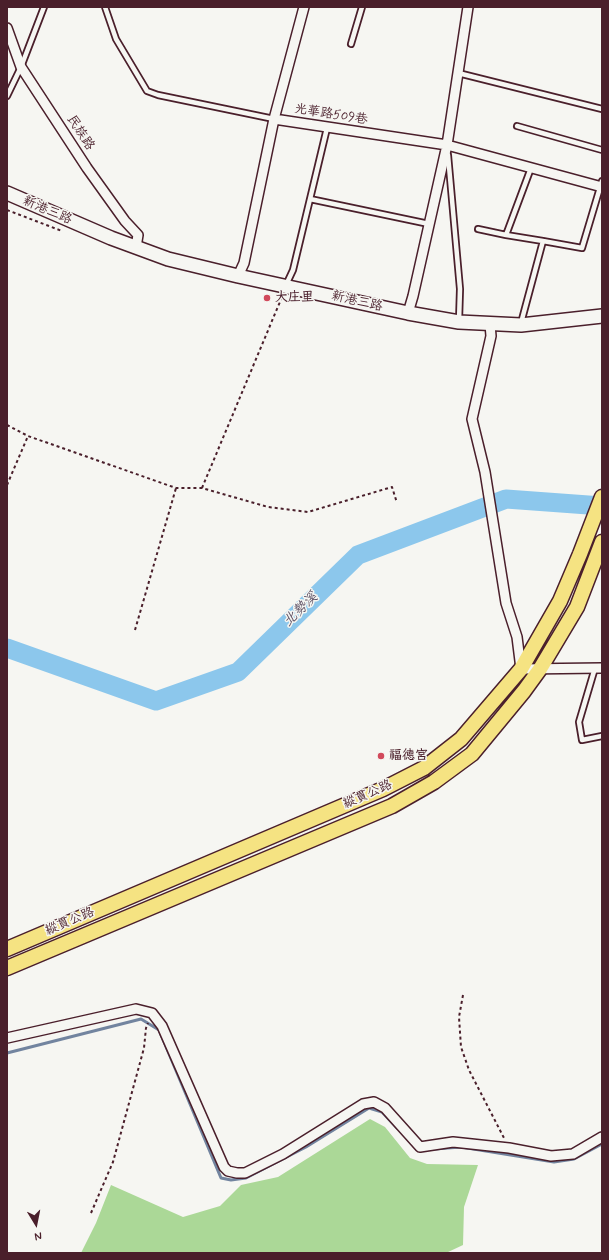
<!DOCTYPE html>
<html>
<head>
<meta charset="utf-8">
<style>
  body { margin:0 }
  #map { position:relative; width:609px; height:1260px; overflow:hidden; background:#f6f6f2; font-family:Mynerve,sans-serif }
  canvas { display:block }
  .frame { position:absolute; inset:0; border:8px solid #4a1f2b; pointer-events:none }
  .north { position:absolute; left:16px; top:1204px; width:40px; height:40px; -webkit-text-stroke:3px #f6f6f2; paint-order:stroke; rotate:170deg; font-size:11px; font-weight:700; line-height:16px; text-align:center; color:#4a1f2b }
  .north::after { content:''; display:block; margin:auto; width:14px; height:18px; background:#4a1f2b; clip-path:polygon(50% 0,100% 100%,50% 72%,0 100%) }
</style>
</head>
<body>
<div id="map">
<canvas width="609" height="1260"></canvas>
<div class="frame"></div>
<div class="north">N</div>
</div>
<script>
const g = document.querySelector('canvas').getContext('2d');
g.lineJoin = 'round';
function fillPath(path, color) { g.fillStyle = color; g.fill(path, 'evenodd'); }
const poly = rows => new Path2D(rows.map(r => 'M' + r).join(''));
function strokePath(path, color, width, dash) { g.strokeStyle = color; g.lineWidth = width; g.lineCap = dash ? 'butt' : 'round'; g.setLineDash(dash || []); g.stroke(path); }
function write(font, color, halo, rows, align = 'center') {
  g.font = font + ' Mynerve,"LXGW WenKai TC",sans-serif'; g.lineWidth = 3; g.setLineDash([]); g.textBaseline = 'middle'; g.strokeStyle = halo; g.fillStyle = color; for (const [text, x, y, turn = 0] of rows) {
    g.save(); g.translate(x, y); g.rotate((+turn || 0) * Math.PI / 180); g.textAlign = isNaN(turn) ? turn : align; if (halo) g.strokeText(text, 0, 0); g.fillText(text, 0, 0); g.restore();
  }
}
const green = poly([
  [370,1119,385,1127,410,1158,427,1164,478,1165,464,1207,463,1245,446,1253,81,1253,96,1223,111,1185,183,1217,220,1206,241,1185,278,1177]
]);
const stream = poly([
  [7,1053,141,1019,159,1030,221,1178,231,1180,246,1178,306,1147,369,1108,382,1112,397,1128],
  [421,1150,461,1147,554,1162,574,1159,602,1144]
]);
const river = poly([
  [7,648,156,701,238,672,358,555,506,499,602,506]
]);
const path = poly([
  [7,210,62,231],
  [7,425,28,436,176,488,202,488,268,507,308,512,392,487,397,503],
  [7,485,28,436],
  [202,488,282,297],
  [135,630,176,488],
  [463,995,459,1017,461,1047,469,1070,504,1138],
  [91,1213,113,1162,144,1048,146,1028,148,1023]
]);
const lane = poly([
  [105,7,116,39,147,91,158,95,274,119],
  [351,44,362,7],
  [458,73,602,109],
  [7,96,21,67,44,7],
  [517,126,602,150],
  [448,155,460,289,459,321],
  [310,199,429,224],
  [478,229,506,235],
  [543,241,582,248,602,181],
  [286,285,293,270,327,128],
  [521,323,543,241,506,235,531,168],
  [595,668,579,722,582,740,602,736]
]);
const street = poly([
  [7,28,21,67,87,168,125,221,138,235,136,247],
  [274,119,447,145,602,187],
  [238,276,244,263,274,119,304,7],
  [408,313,413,296,447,145,468,7],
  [490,324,491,336,472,419,485,472,506,603,517,637,521,669,602,668],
  [7,1038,136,1009,152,1013,162,1026,224,1167,228,1171,237,1173,245,1173,283,1154,363,1104,374,1102,385,1108,420,1147,453,1142,509,1148,551,1156,573,1154,602,1137]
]);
const secondary = poly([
  [7,193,111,238,168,259,238,276,408,313,459,322,521,325,602,316]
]);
const primary = poly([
  [7,949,383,789,424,768,461,739,521,669,560,601,580,554,602,497],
  [7,968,392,806,434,782,472,754,524,691,540,669,577,607,602,542]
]);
const markers = [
  [267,298,4,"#d1495b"],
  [381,756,4,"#d1495b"]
];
const streetNames = [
  ["光華路509巷",331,115,9],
  ["民族路",80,133,57],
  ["新港三路",47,211,23],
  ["新港三路",357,302,13],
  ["縱貫公路",368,795,-24],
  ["縱貫公路",70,922,-23]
];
const poiNames = [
  ["大庄里",275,298],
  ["福德宮",389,756]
];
const waterNames = [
  ["北勢溪",301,610,-44]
];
fillPath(green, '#abd897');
strokePath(stream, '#72849f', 3);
strokePath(river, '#8cc7ec', 19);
strokePath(lane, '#4a1f2b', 8);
strokePath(street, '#4a1f2b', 12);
strokePath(secondary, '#4a1f2b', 16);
strokePath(primary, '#4a1f2b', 17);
strokePath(path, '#4a1f2b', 2, [3, 3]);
strokePath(lane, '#f6f6f2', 4.5);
strokePath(street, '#f6f6f2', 9);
strokePath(secondary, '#f6f6f2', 13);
strokePath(primary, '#f5e382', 14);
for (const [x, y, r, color] of markers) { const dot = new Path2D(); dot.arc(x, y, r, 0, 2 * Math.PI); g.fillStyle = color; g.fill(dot); strokePath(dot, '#f6f6f2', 1.5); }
write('13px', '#4a1f2b', '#f6f6f2', streetNames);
write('bold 13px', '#4a1f2b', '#f6f6f2', poiNames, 'left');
write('italic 14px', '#5e5165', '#f6f6f2', waterNames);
</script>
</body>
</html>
